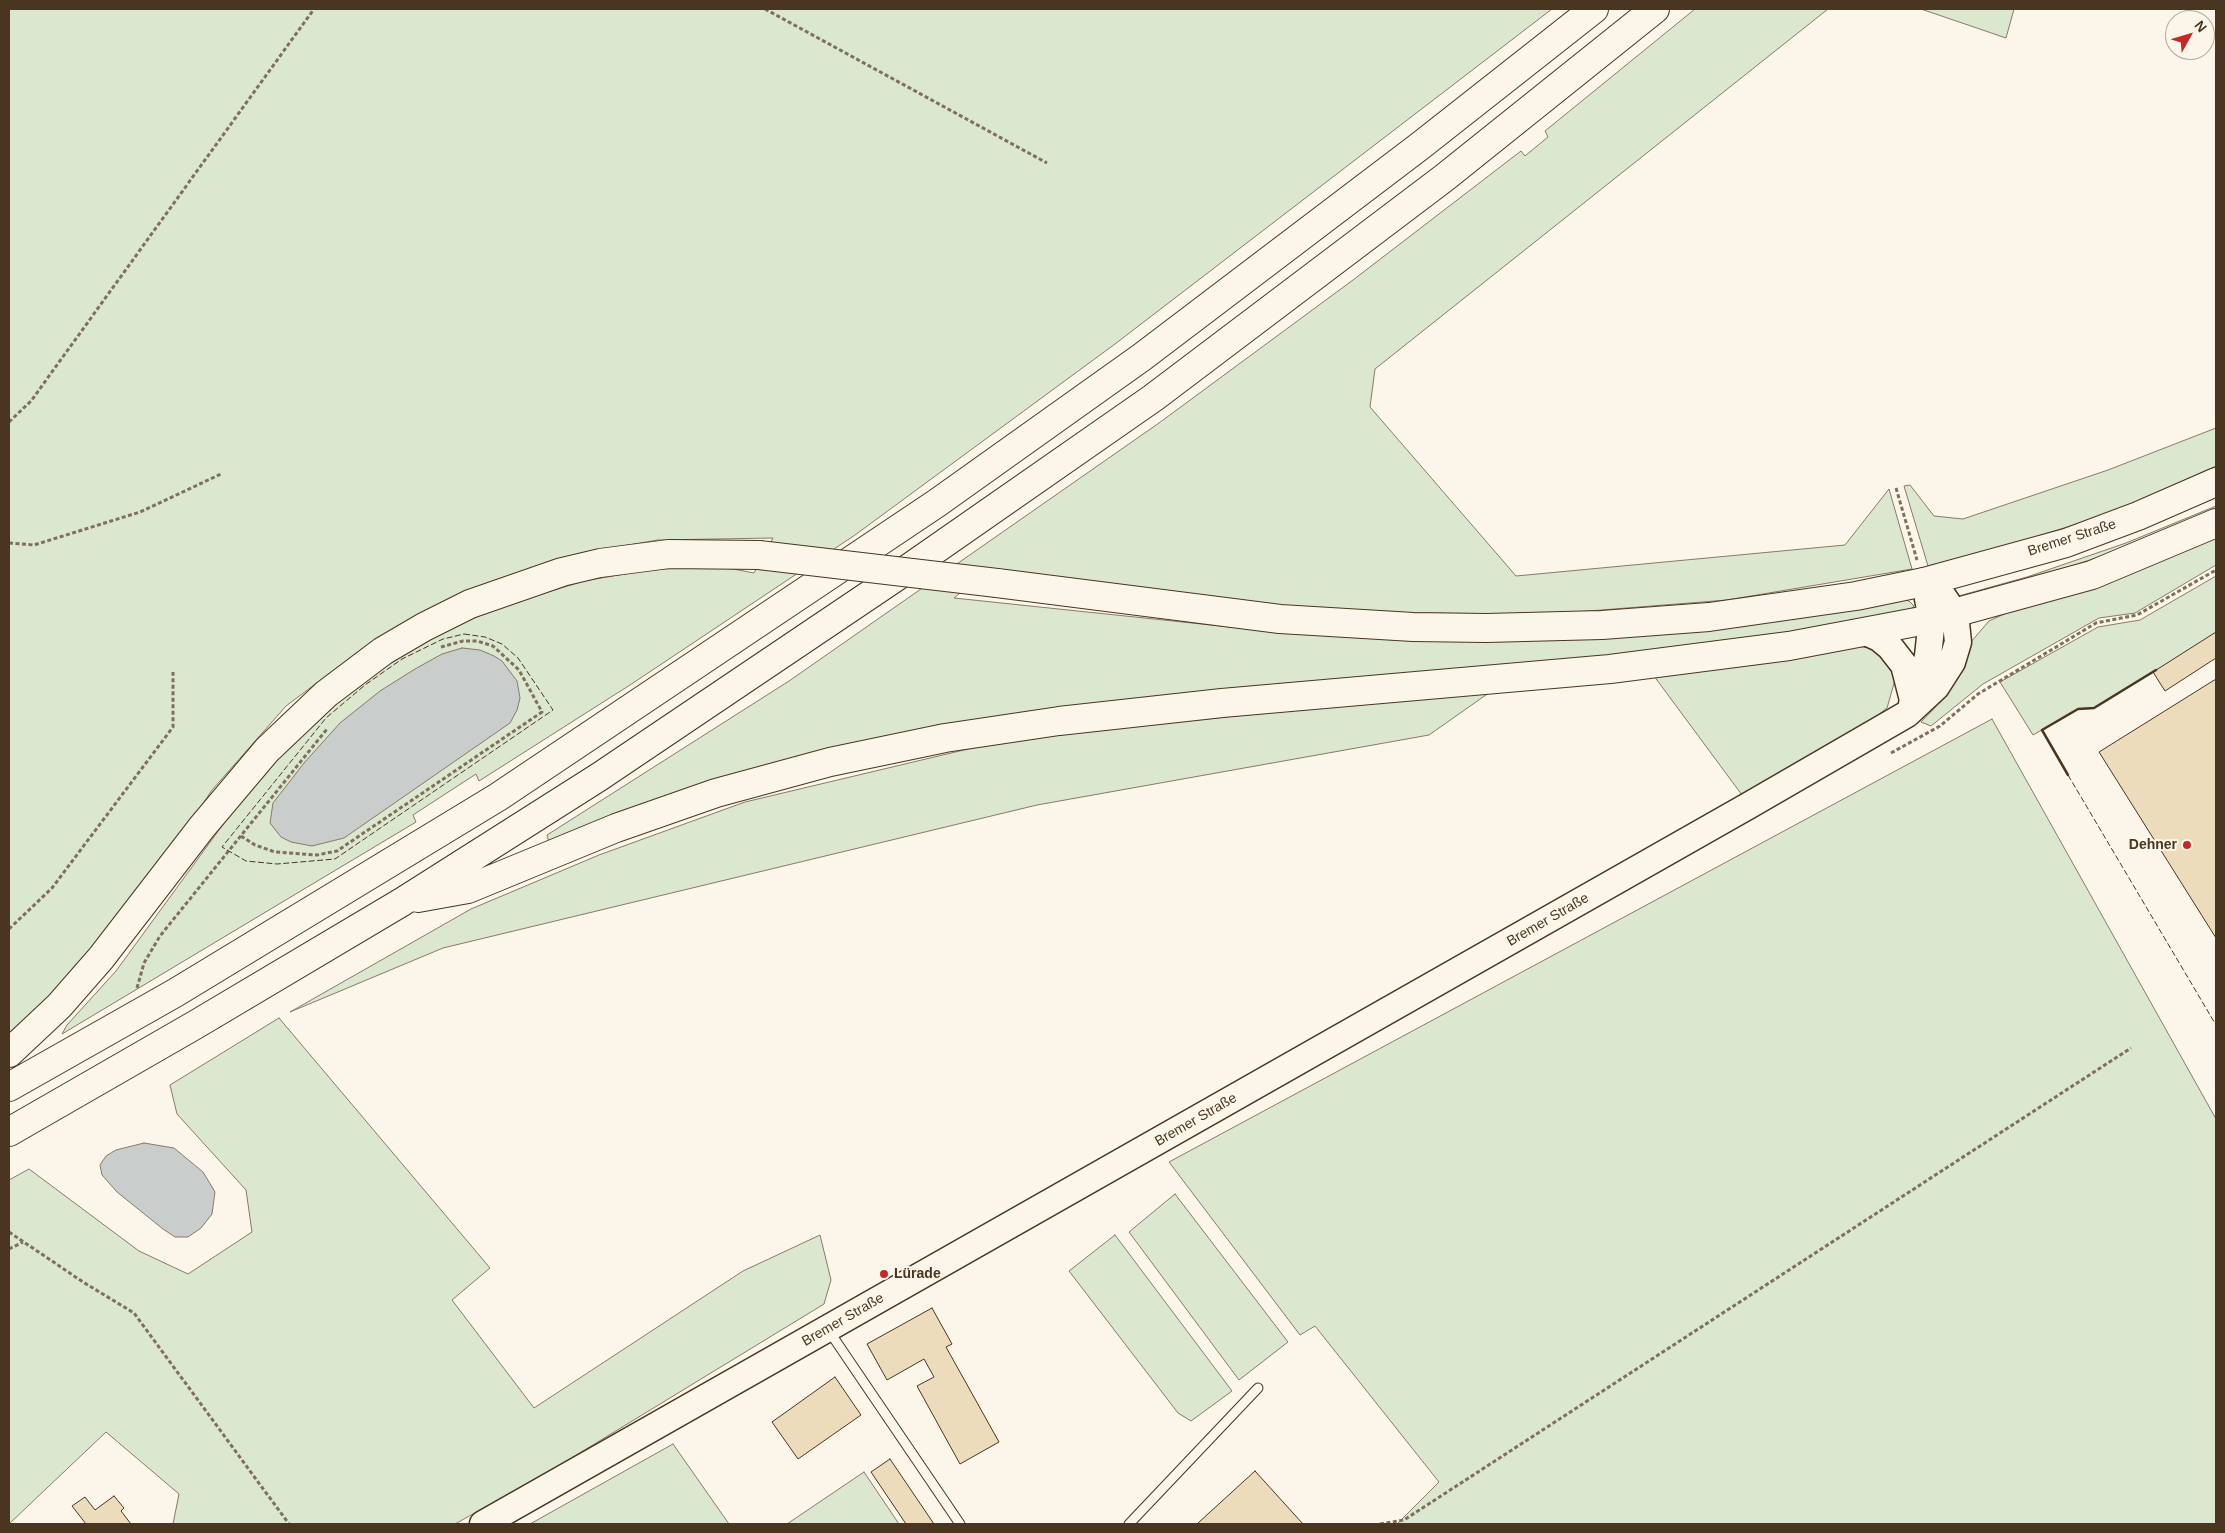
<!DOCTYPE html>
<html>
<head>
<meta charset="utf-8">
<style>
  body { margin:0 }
  #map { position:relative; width:2225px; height:1533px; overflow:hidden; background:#fbf6e9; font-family:Helvetica,sans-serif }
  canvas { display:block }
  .frame { position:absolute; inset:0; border:10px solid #4a3520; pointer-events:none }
  .north { position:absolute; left:2165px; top:10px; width:50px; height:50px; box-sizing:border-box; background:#fbf6e9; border:1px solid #b4a999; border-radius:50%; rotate:51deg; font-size:14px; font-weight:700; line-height:20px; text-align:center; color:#4a3520 }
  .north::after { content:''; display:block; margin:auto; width:18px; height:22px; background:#c62828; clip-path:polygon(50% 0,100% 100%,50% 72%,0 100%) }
</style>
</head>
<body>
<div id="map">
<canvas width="2225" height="1533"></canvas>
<div class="frame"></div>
<div class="north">N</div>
</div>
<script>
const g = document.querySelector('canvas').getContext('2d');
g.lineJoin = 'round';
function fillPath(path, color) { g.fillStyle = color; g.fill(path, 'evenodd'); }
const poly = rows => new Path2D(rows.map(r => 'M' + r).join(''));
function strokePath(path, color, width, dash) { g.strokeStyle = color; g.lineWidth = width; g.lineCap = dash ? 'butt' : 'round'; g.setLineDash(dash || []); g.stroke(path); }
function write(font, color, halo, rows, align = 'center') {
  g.font = font + ' Helvetica,sans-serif'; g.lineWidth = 4; g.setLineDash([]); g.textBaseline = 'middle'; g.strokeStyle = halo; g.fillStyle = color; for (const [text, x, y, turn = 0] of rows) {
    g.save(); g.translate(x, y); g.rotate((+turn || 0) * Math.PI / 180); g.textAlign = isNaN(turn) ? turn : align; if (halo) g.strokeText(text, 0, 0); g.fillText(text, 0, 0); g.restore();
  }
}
const green = poly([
  [9,9,1552,9,1115,344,855,535,630,685,479,781,476,774,413,815,416,822,62,1034,67,1025,116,971,235,808,283,752,329,709,382,667,434,635,505,605,584,581,642,571,687,567,718,566,754,573,773,538,658,540,581,553,502,578,448,599,370,643,286,706,212,790,142,895,9,1041,9,9],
  [1695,9,1828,9,1375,369,1370,407,1516,576,1845,545,1889,489,1912,569,1727,600,1551,614,1406,613,1270,605,990,568,954,598,1249,629,1400,638,1898,598,1909,601,1914,606,1910,610,1746,641,1605,657,1234,688,1005,715,830,749,740,772,644,804,549,843,547,835,789,681,1159,423,1353,280,1521,151,1525,156,1548,137,1545,131,1695,9],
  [1921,9,2014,9,2006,38,1921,9],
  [2216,428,2216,466,2109,514,2009,545,1928,566,1904,486,1910,485,1934,516,1963,519,2108,470,2216,428],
  [2216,506,2216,511,2134,545,2069,567,1956,600,1955,597,2027,577,2126,543,2216,506],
  [2216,537,2216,565,2135,613,2099,618,1983,684,1931,726,1921,722,1947,695,1964,664,1970,643,1989,621,2015,609,2216,537],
  [2216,576,2216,634,2094,708,2078,709,2033,735,2000,682,2098,627,2140,620,2216,576],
  [1854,646,1871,648,1884,657,1893,667,1895,680,1887,708,1866,725,1742,795,1654,676,1854,646],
  [1493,690,1429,735,1037,805,443,948,290,1012,471,909,599,855,745,802,1010,739,1493,690],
  [1992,719,2216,1119,2216,1524,1397,1524,1439,1482,1315,1326,1300,1335,1169,1162,1992,719],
  [279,1018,490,1268,452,1300,534,1408,743,1271,820,1235,831,1280,824,1304,560,1465,455,1524,173,1524,179,1494,106,1432,9,1524,9,1180,29,1169,139,1251,188,1274,252,1232,246,1190,177,1114,170,1085,279,1018],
  [1175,1194,1288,1342,1239,1380,1129,1232,1175,1194],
  [1115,1235,1232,1391,1191,1421,1178,1413,1069,1271,1115,1235],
  [673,1444,729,1524,530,1524,673,1444],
  [864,1472,899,1524,787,1524,864,1472]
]);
const water = poly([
  [462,648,480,650,494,656,502,661,517,681,520,698,517,710,510,723,344,838,312,846,291,842,281,837,270,823,273,803,304,763,340,723,380,691,415,669,442,654,462,648],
  [144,1143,174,1148,203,1172,215,1192,212,1214,201,1228,188,1237,175,1237,163,1229,117,1192,102,1175,100,1165,106,1156,116,1150,144,1143]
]);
const building = poly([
  [2216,632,2216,658,2165,691,2153,672,2216,632],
  [2216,679,2216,938,2099,752,2216,679],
  [932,1308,952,1344,946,1347,999,1442,960,1464,917,1386,934,1377,924,1359,887,1380,867,1344,932,1308],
  [835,1377,861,1415,798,1459,772,1422,835,1377],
  [890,1459,934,1524,906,1524,871,1472,890,1459],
  [1255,1471,1303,1524,1197,1524,1255,1471],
  [114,1496,124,1508,121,1511,131,1524,86,1524,72,1506,85,1497,95,1510,114,1496]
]);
const path = poly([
  [765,9,1047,163],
  [9,422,31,401,314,9],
  [1896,488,1917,560],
  [9,543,34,545,140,512,221,474],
  [1891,753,1940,726,1978,694,2096,623,2137,615,2216,570],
  [241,836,255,845,275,852,317,855,337,851,542,712,519,670,493,646,477,641,463,641,441,647],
  [9,929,52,888,173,727,173,672],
  [137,988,144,963,160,936,327,729],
  [9,1232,83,1282,134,1313,289,1524],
  [9,1249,23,1242],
  [1380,1524,1404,1520,2131,1048]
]);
const service = poly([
  [829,1331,960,1524],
  [1129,1524,1258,1388]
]);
const secondary = poly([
  [1866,632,1879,638,1890,647,1904,665,1913,700],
  [1912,704,1922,682,1928,656,1932,619,1928,599],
  [483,1524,1748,806,1907,714,1936,687,1952,662,1958,642,1955,614,1942,595,1924,582]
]);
const primary = poly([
  [1924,582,2066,543,2138,516,2216,482],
  [1932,619,2092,575,2216,523]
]);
const motorway = poly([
  [997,583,1280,619,1413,627,1486,628,1602,625,1709,617,1856,596,1924,582],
  [418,898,468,889,616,828,716,793,830,762,945,738,1059,721,1222,703,1610,669,1789,646,1932,619],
  [9,1053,59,1006,101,958,202,827,267,750,326,694,383,651,424,627,470,604,562,572,600,563,669,554,759,555],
  [9,1087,175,993,498,797,937,503,1142,357,1420,146,1594,9],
  [9,1132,195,1025,402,902,599,777,896,577,1153,398,1444,178,1655,9]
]);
const motorwayBridge = poly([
  [759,555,997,583]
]);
const fence = poly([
  [464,634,485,637,502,644,518,658,553,710,335,859,277,864,246,861,222,847,326,718,365,685,402,659,443,639,464,634],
  [2068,775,2216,1025]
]);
const wall = poly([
  [2068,775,2042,730,2078,709,2094,708,2156,670]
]);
const markers = [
  [2187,845,5,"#c62828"],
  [884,1274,5,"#c62828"]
];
const streetNames = [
  ["Bremer Straße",2072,538,-18],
  ["Bremer Straße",1548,920,-30],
  ["Bremer Straße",1196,1120,-30],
  ["Bremer Straße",843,1320,-30]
];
const poiNames = [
  ["Dehner",2177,845],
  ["Lürade",894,1274,"left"]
];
fillPath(green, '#dce7d0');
strokePath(green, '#887966', 1);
fillPath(water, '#c9cecd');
strokePath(water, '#887966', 1);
fillPath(building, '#ecdcbc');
strokePath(building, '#4a3520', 1);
strokePath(service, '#4a3520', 11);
strokePath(secondary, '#4a3520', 29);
strokePath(primary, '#4a3520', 30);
strokePath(motorway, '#4a3520', 30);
strokePath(path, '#7f6f5c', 3, [4, 2.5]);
strokePath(service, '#fbf6e9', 9);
strokePath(secondary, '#fbf6e9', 26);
strokePath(primary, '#fbf6e9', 28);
strokePath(motorway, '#fbf6e9', 28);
strokePath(motorwayBridge, '#4a3520', 30, []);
strokePath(motorwayBridge, '#fbf6e9', 28);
strokePath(fence, '#4a3520', 1, [6, 2.5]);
strokePath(wall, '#4a3520', 2.5);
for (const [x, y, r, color] of markers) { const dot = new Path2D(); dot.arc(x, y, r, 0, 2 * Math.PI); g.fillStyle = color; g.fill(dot); strokePath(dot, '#fbf6e9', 2); }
write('14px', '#4a3520', '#fbf6e9', streetNames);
write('bold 14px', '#4a3520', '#fbf6e9', poiNames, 'right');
</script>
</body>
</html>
